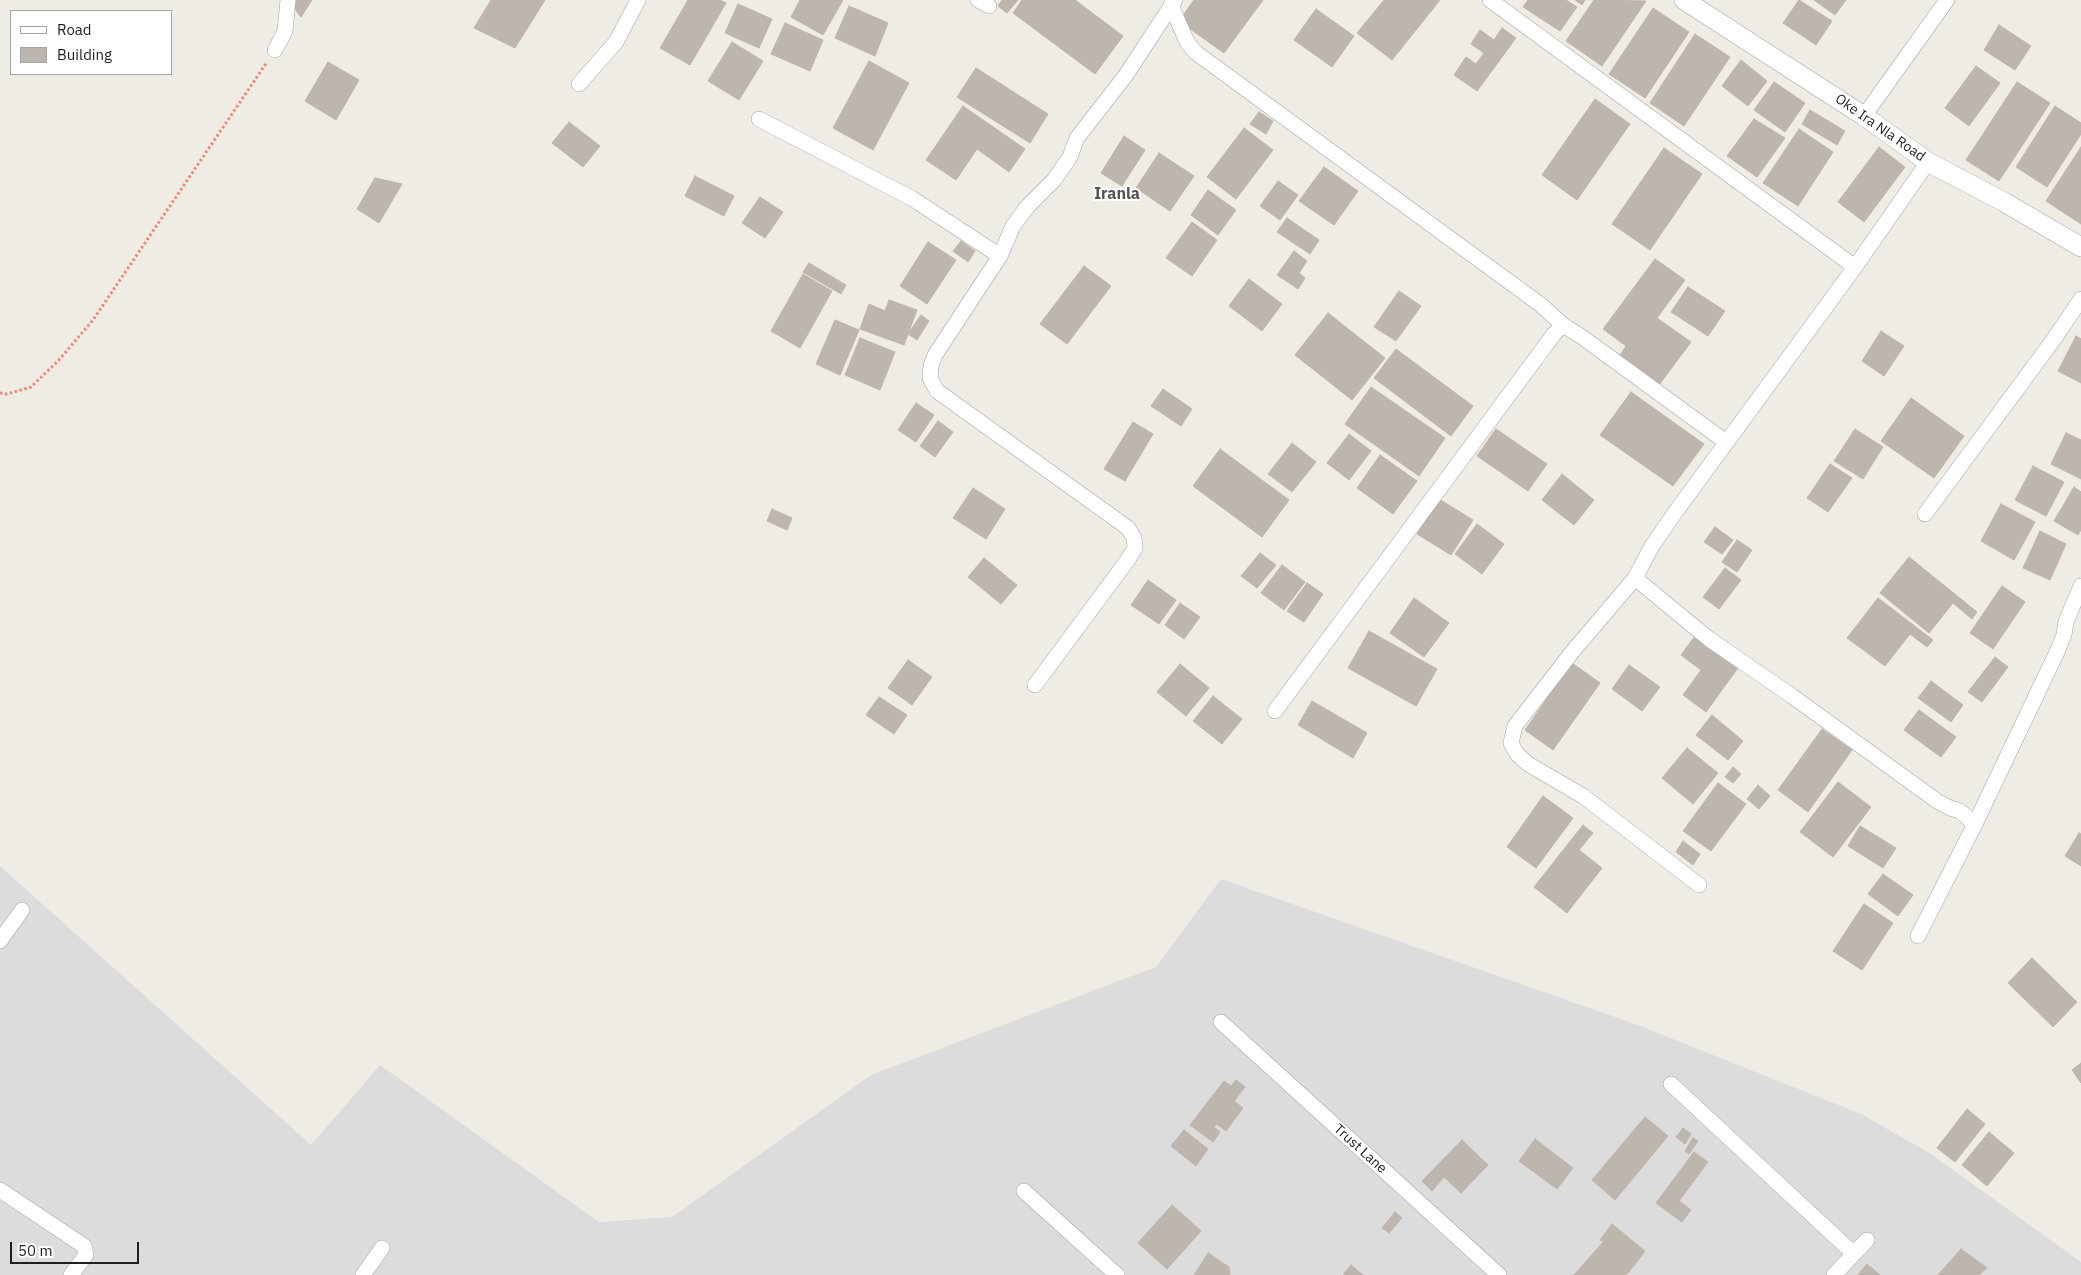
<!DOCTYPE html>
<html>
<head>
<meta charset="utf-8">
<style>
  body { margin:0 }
  #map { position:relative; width:2081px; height:1275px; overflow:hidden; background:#efece6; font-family:"IBM Plex Sans",sans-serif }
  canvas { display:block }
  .legend { position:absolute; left:10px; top:10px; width:162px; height:65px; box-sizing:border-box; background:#fff; border:1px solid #a5a5a5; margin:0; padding:6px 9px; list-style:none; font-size:15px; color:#1f1f1f }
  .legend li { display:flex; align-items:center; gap:10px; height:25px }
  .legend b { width:25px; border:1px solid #a5a5a5 }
  .scale { position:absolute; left:10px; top:1242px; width:129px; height:22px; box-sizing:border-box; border:2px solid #1f1f1f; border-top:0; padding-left:6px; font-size:15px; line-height:18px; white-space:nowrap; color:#1f1f1f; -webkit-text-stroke:4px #fff; paint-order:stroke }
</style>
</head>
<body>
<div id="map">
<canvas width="2081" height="1275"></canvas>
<ul class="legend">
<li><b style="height:6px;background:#fff"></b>Road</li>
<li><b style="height:14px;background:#bcb6af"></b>Building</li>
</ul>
<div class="scale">50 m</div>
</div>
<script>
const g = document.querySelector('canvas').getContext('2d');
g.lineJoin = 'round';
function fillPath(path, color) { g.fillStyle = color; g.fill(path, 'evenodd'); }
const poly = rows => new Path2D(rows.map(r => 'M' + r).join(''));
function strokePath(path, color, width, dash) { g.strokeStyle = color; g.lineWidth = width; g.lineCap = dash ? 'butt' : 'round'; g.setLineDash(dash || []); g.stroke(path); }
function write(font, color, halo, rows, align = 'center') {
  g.font = font + ' "IBM Plex Sans",sans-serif'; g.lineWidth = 4; g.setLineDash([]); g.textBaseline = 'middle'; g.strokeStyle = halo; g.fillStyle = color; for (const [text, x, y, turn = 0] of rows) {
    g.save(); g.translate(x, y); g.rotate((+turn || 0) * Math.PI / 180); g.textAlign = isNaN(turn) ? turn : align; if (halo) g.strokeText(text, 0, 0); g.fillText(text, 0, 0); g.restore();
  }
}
const residential = poly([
  [0,866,311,1145,380,1065,599,1222,672,1217,871,1075,1156,967,1221,879,1638,1025,1861,1114,1931,1154,2081,1262,2081,1275,0,1275]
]);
const building = poly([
  [294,0,312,0,301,17,291,4,294,0],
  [491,0,545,0,515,48,474,28,491,0],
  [688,0,720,0,726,3,690,65,660,48,688,0],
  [800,0,843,0,823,35,791,17,800,0],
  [1002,0,1018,0,1007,13,998,6,1002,0],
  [1022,0,1075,0,1123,36,1095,74,1013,13,1022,0],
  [1194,0,1263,0,1224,53,1179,21,1194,0],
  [1384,0,1440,0,1392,60,1357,33,1384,0],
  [1528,0,1566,0,1577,7,1560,31,1523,7,1528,0],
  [1575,0,1585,0,1582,5,1575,0],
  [1594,0,1646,1,1602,66,1566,41,1594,0],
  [1799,0,1832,21,1816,45,1783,23,1799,0],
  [1814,0,1846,0,1835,15,1814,0],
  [738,4,772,19,759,48,725,33,738,4],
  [849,6,888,23,875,56,835,38,849,6],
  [1653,8,1689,32,1645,98,1609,74,1653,8],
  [1316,9,1354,36,1332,67,1294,40,1316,9],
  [785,23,823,40,810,71,771,54,785,23],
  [1999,25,2031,46,2015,70,1984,50,1999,25],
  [1502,28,1516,38,1477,91,1454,75,1466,57,1476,64,1484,53,1471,44,1480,30,1494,40,1502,28],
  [1695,34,1730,57,1684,126,1650,103,1695,34],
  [732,42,763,61,739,100,708,81,732,42],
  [1741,60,1767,81,1748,106,1722,86,1741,60],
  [869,61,909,83,873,150,833,128,869,61],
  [328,62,359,80,336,120,305,101,328,62],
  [1976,66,2000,83,1969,126,1945,108,1976,66],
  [976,68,1048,114,1030,143,957,97,976,68],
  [1774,82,1805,103,1785,132,1754,110,1774,82],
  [2017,82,2050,103,1999,181,1966,160,2017,82],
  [1595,99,1630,124,1577,200,1542,175,1595,99],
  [963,106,1025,149,1009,172,977,149,956,180,926,160,963,106],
  [2055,106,2081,123,2081,134,2047,187,2016,167,2055,106],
  [1810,110,1845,131,1837,145,1802,124,1810,110],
  [1259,112,1273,121,1266,134,1250,124,1259,112],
  [1754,119,1785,138,1757,177,1727,156,1754,119],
  [569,122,600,146,583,167,552,143,569,122],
  [1244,128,1273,150,1236,199,1207,177,1244,128],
  [1799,129,1833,152,1798,206,1763,183,1799,129],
  [1124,136,1145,150,1122,186,1101,173,1124,136],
  [1879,147,1905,167,1864,222,1838,202,1879,147],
  [2081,147,2081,224,2046,201,2081,147],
  [1664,148,1702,174,1650,250,1612,224,1664,148],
  [1159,153,1194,176,1170,211,1136,188,1159,153],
  [1324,167,1358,191,1334,225,1299,201,1324,167],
  [695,176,734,196,724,216,685,196,695,176],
  [375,178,402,184,379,223,357,209,375,178],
  [1278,181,1298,195,1280,220,1260,206,1278,181],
  [1208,190,1236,210,1218,235,1191,215,1208,190],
  [760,197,783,212,765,238,742,223,760,197],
  [1287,218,1319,240,1310,254,1277,232,1287,218],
  [1192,222,1217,240,1192,276,1166,258,1192,222],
  [961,241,975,251,968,262,953,251,961,241],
  [928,242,956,260,927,304,900,286,928,242],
  [1294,251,1307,261,1299,273,1305,278,1298,289,1277,275,1294,251],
  [1655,259,1685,280,1657,318,1691,342,1659,385,1620,355,1626,346,1603,329,1655,259],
  [809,263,846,285,841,294,803,272,809,263],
  [1084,266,1111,286,1067,344,1040,324,1084,266],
  [803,274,832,291,800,348,771,331,803,274],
  [1249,279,1282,304,1262,331,1229,306,1249,279],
  [1688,287,1725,311,1708,336,1671,312,1688,287],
  [1399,291,1421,306,1396,341,1374,327,1399,291],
  [889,300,917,310,904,345,860,329,869,304,885,311,889,300],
  [1328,313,1385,358,1352,400,1295,355,1328,313],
  [921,315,929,321,917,340,908,334,921,315],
  [835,320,859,330,840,375,816,364,835,320],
  [1881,331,1904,346,1884,376,1862,361,1881,331],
  [2076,336,2081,339,2081,383,2058,371,2076,336],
  [860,338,895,352,880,390,845,375,860,338],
  [1396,349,1473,406,1451,436,1374,378,1396,349],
  [1371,387,1445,438,1419,476,1345,424,1371,387],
  [1163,389,1192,409,1181,426,1151,406,1163,389],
  [1631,392,1704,444,1673,486,1600,435,1631,392],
  [1911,398,1964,436,1934,478,1881,441,1911,398],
  [916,403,934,415,916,442,898,430,916,403],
  [938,421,953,432,935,457,920,446,938,421],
  [1133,422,1153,434,1125,481,1104,469,1133,422],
  [1496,429,1547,464,1528,491,1477,456,1496,429],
  [1855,429,1883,447,1863,479,1834,461,1855,429],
  [2066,433,2081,440,2081,479,2051,464,2066,433],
  [1349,434,1371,451,1349,480,1327,463,1349,434],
  [1292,443,1316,462,1292,492,1268,474,1292,443],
  [1220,449,1289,500,1262,537,1193,486,1220,449],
  [1380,455,1417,481,1393,514,1357,488,1380,455],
  [1830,464,1852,478,1828,512,1807,498,1830,464],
  [2033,466,2064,482,2046,516,2015,500,2033,466],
  [1562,474,1594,500,1574,525,1542,500,1562,474],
  [2074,487,2081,492,2081,530,2078,535,2054,521,2074,487],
  [973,488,1005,509,986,539,953,518,973,488],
  [1439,499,1473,520,1451,555,1417,534,1439,499],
  [2001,504,2035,522,2014,560,1981,541,2001,504],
  [772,509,792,518,787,530,767,521,772,509],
  [1477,524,1504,544,1482,574,1455,554,1477,524],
  [1715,527,1733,540,1722,554,1704,542,1715,527],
  [2040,531,2066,544,2050,580,2023,568,2040,531],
  [1737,540,1752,550,1737,572,1722,562,1737,540],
  [1260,553,1276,565,1257,588,1241,576,1260,553],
  [1909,557,1977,612,1972,619,1953,603,1929,633,1880,593,1909,557],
  [984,558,1017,585,1001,604,968,577,984,558],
  [1282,565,1305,582,1284,610,1261,593,1282,565],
  [1725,568,1741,580,1719,609,1703,597,1725,568],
  [1148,580,1176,600,1159,624,1131,605,1148,580],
  [1307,583,1323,594,1304,622,1287,611,1307,583],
  [2002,586,2025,602,1993,649,1970,633,2002,586],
  [1414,598,1449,623,1424,657,1390,633,1414,598],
  [1878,598,1933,640,1927,647,1910,634,1885,666,1847,638,1878,598],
  [1180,603,1200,617,1184,639,1165,625,1180,603],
  [1369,631,1437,669,1416,706,1348,668,1369,631],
  [1695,636,1738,668,1706,712,1683,695,1701,670,1681,655,1695,636],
  [1995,657,2008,667,1982,702,1968,692,1995,657],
  [908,660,932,677,912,705,888,688,908,660],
  [1572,663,1600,683,1553,750,1525,730,1572,663],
  [1180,664,1209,688,1186,716,1157,692,1180,664],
  [1629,665,1660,687,1642,711,1612,689,1629,665],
  [1931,681,1963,705,1951,722,1918,698,1931,681],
  [1213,696,1242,719,1222,744,1193,721,1213,696],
  [879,697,907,715,894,734,866,715,879,697],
  [1312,701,1367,733,1353,758,1298,725,1312,701],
  [1919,710,1956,737,1941,757,1904,730,1919,710],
  [1712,715,1743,741,1728,760,1696,735,1712,715],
  [1822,729,1852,750,1808,812,1778,790,1822,729],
  [1687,748,1718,773,1693,804,1662,778,1687,748],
  [1733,767,1741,774,1733,783,1725,777,1733,767],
  [1838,782,1871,807,1833,857,1800,832,1838,782],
  [1718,783,1746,804,1711,851,1683,831,1718,783],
  [1758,785,1770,796,1759,809,1747,799,1758,785],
  [1543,796,1573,818,1536,868,1507,847,1543,796],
  [1583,825,1593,833,1579,850,1602,868,1567,913,1534,887,1583,825],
  [1860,826,1896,848,1883,868,1848,846,1860,826],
  [2079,833,2081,834,2081,866,2065,856,2079,833],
  [1683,841,1700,854,1693,865,1676,852,1683,841],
  [1883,874,1913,895,1898,916,1868,894,1883,874],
  [1864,904,1893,923,1862,970,1833,951,1864,904],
  [2032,958,2077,1002,2053,1027,2008,983,2032,958],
  [2081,1063,2081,1083,2072,1070,2081,1063],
  [1236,1080,1245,1087,1234,1101,1243,1108,1226,1131,1217,1124,1214,1127,1220,1132,1213,1142,1190,1125,1224,1081,1231,1086,1236,1080],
  [1967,1109,1985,1124,1955,1162,1937,1148,1967,1109],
  [1645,1117,1668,1136,1615,1200,1592,1180,1645,1117],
  [1683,1128,1691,1134,1685,1144,1676,1137,1683,1128],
  [1184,1130,1208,1149,1196,1166,1171,1146,1184,1130],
  [1989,1132,2014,1153,1987,1186,1962,1165,1989,1132],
  [1693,1138,1698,1141,1689,1154,1685,1151,1693,1138],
  [1535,1139,1573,1168,1557,1189,1519,1161,1535,1139],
  [1462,1140,1488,1165,1461,1193,1444,1177,1432,1191,1422,1181,1462,1140],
  [1694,1152,1708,1162,1679,1201,1691,1210,1682,1222,1656,1203,1694,1152],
  [1172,1205,1201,1231,1167,1269,1138,1243,1172,1205],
  [1395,1212,1402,1218,1389,1233,1382,1228,1395,1212],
  [1612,1224,1645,1251,1633,1267,1604,1241,1600,1240,1612,1224],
  [1604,1241,1633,1267,1626,1275,1574,1275,1604,1241],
  [1961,1249,1987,1268,1979,1275,1938,1275,1961,1249],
  [1208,1253,1229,1267,1230,1275,1194,1275,1208,1253],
  [1867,1264,1880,1275,1858,1275,1867,1264],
  [1351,1265,1363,1275,1343,1275,1351,1265]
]);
const path = poly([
  [0,393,7,394,31,387,58,361,93,320,267,62]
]);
const minor = poly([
  [978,0,989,6],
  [1490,0,1855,267],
  [1171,5,1187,42,1195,52,1541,305,1563,325],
  [275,50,285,31,288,0],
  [579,84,616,42,638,0],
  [1864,116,1947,0],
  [759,119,913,199,1000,256],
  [1925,514,2054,339,2081,299],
  [1635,578,1573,651,1515,726,1511,743,1517,754,1528,764,1583,796,1699,885],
  [1035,685,1127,561,1135,548,1134,538,1128,528,937,391,930,378,931,366,935,355,1000,256,1013,226,1027,207,1054,180,1070,157,1077,138,1126,75,1175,0],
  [1275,711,1554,334,1563,325,1582,337,1726,442],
  [1975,824,2057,652,2064,635,2066,622,2081,586],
  [1918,936,1975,824,1960,811,1950,808,1937,801,1792,696,1709,639,1635,578,1652,546,1674,514,1855,267,1928,162],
  [0,941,22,910],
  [1221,1022,1499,1275],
  [1671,1084,1854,1254],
  [0,1190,84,1246,86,1255,71,1275],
  [1024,1191,1117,1275],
  [363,1275,382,1248],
  [1834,1275,1867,1240]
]);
const tertiary = poly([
  [1684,0,1864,116,1928,162,2004,202,2081,247]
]);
const streetNames = [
  ["Oke Ira Nla Road",1880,128,35],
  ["Trust Lane",1360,1149,42]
];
const quarterNames = [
  ["Iranla",1117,194]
];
fillPath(residential, '#dddcdc');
fillPath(building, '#bcb6af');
strokePath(building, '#c0b4a9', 1);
strokePath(minor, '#a3a3a3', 16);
strokePath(tertiary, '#a3a3a3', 20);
strokePath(path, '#ef8a77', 3, [2.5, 2.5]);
strokePath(minor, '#fff', 15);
strokePath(tertiary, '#fff', 19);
write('14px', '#1f1f1f', '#fff', streetNames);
write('bold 16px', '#525252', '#fff', quarterNames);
</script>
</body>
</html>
